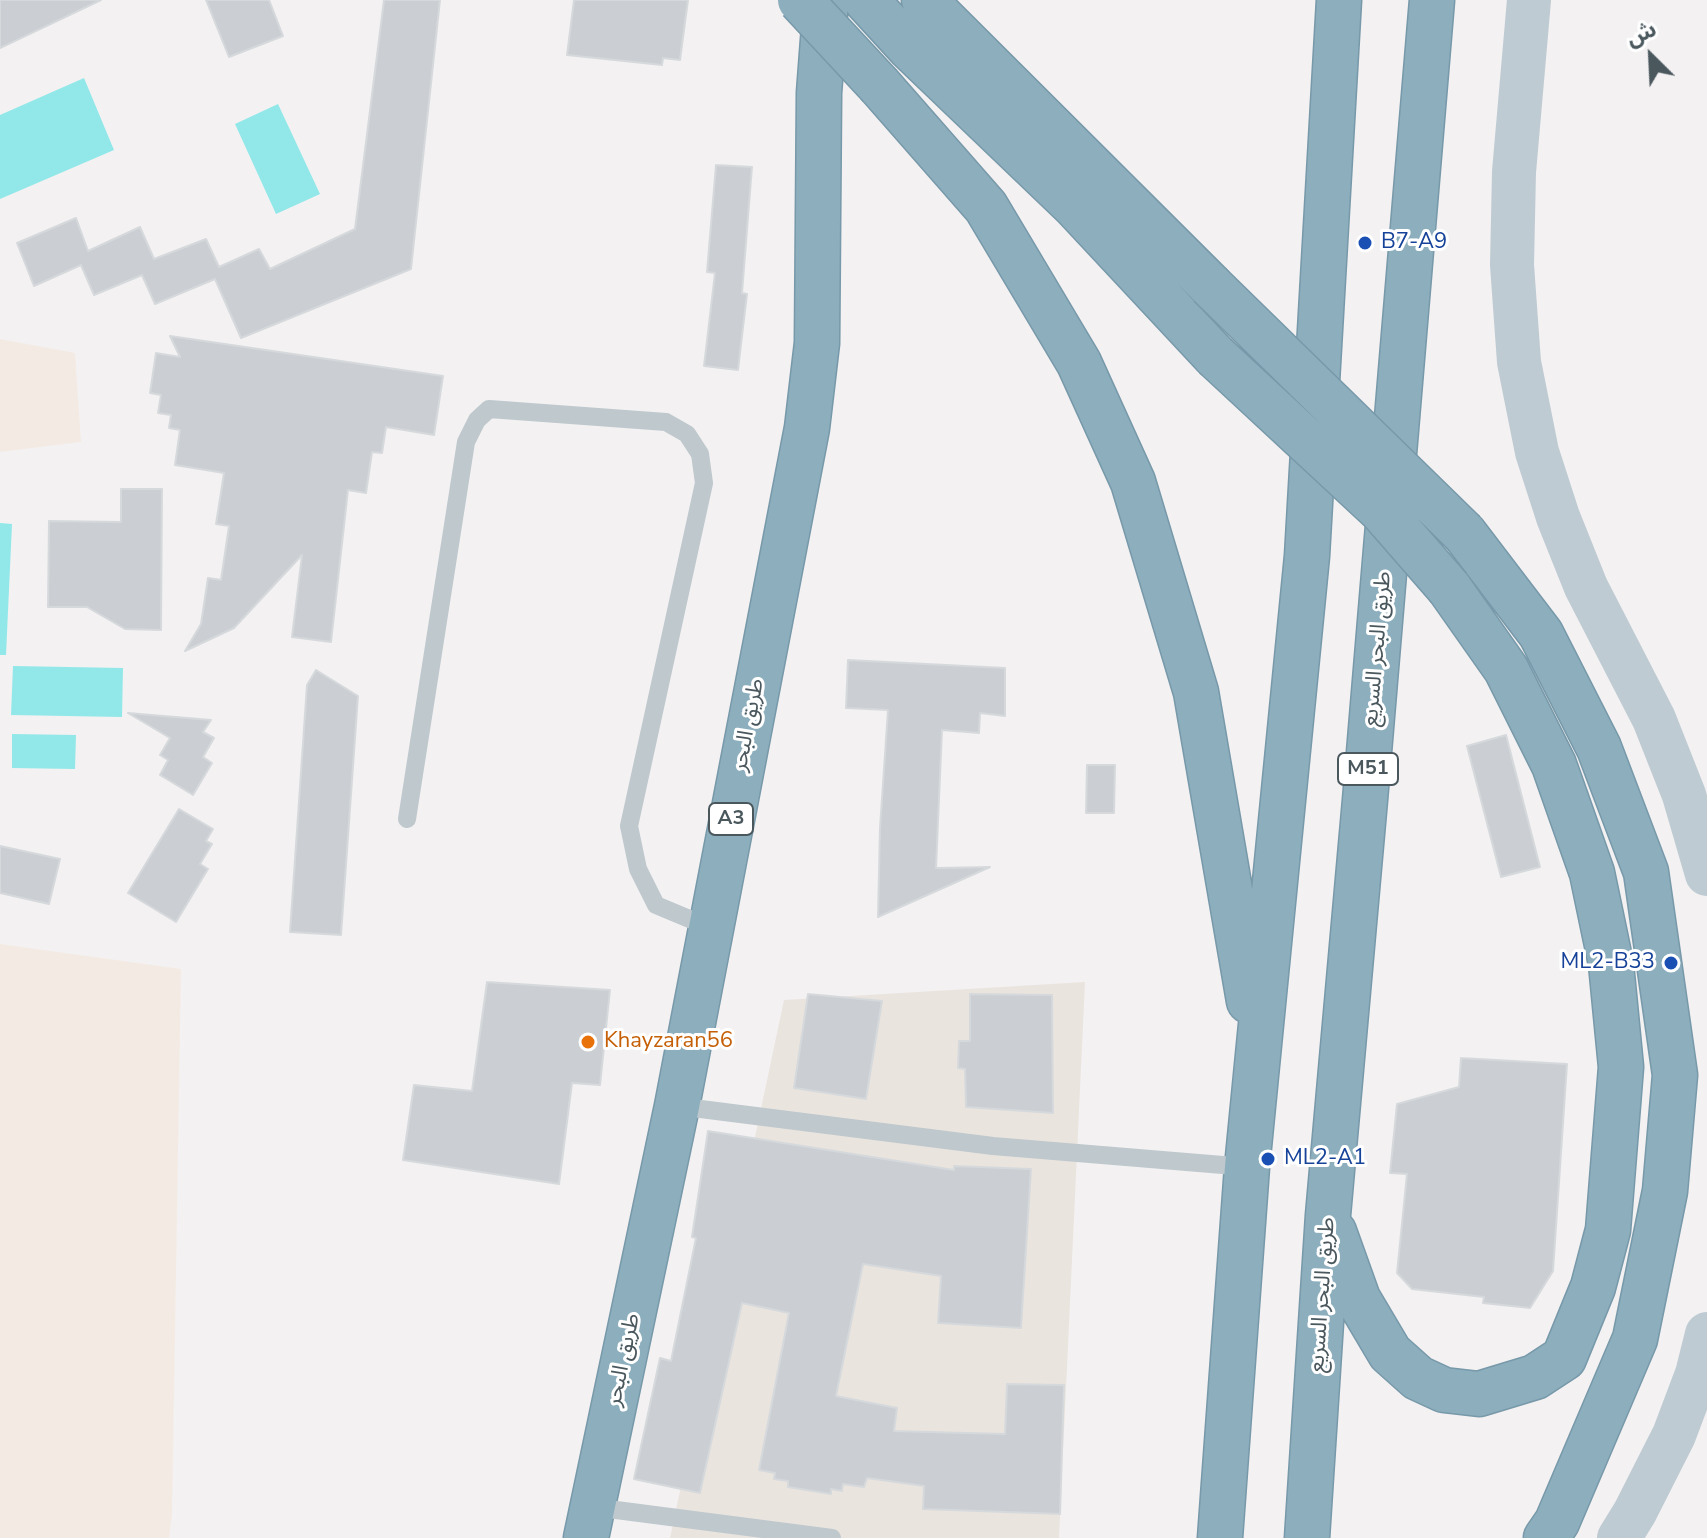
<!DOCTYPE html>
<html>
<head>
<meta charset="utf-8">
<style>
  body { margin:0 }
  #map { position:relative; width:1707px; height:1538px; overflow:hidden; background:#f3f1f2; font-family:"Nunito Sans","Noto Sans Arabic",sans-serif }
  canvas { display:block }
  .north { position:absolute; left:1611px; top:16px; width:80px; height:80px; -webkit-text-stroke:6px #fff; paint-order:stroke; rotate:336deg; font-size:22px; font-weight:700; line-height:32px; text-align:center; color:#4a585e }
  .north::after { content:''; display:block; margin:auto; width:28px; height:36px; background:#4a585e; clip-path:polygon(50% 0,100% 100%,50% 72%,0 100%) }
</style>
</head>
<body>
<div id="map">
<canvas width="1707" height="1538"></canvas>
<div class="north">ش</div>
</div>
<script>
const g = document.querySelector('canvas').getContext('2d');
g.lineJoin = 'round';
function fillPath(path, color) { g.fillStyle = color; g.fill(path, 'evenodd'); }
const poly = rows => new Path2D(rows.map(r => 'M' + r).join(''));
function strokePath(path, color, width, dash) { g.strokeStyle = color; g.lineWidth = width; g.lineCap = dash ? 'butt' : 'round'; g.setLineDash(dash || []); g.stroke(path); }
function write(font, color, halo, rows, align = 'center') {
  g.font = font + ' "Nunito Sans","Noto Sans Arabic",sans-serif'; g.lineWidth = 6; g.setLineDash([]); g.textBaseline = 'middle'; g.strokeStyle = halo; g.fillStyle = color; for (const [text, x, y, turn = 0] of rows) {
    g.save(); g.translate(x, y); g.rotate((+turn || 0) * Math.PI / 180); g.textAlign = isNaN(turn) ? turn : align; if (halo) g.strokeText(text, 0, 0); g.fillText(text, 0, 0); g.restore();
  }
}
const commercial = poly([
  [1085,982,1059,1538,670,1538,784,1000]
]);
const sand = poly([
  [0,339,75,353,81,442,0,452],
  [0,944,181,969,172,1514,169,1538,0,1538]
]);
const water = poly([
  [84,78,114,150,0,199,0,115],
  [278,104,320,194,276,214,235,124],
  [0,523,12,524,6,655,0,655],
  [13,666,123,668,122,717,11,715],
  [12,734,76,735,75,769,12,768]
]);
const building = poly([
  [0,0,101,0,0,48,0,0],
  [206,0,269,0,283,36,229,57,206,0],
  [384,0,440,0,411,269,241,338,215,279,155,304,142,275,94,295,81,265,34,286,17,243,76,218,88,251,140,227,154,259,206,239,219,267,259,249,270,269,355,229,384,0],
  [574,0,688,0,680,60,663,58,662,65,567,55,574,0],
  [716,165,752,167,742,293,747,294,738,370,704,366,715,273,707,272,716,165],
  [170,336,443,376,434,435,386,427,382,453,372,452,366,493,348,490,331,642,292,637,302,555,234,628,185,651,201,624,208,578,221,580,229,526,216,524,224,473,175,465,180,430,169,428,171,415,158,413,161,395,150,393,156,353,180,357,170,336],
  [121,489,162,489,161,630,125,629,87,607,48,607,49,521,121,522,121,489],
  [848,660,1005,668,1005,716,980,713,979,733,942,730,936,868,990,867,878,917,880,828,888,710,846,708,848,660],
  [316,670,358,696,341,935,290,932,307,685,316,670],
  [128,713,211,720,203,732,214,738,203,757,212,763,193,795,160,775,168,760,160,755,170,738,128,713],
  [1506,735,1540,867,1501,877,1467,746,1506,735],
  [1087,765,1115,765,1114,813,1086,813,1087,765],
  [179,809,213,829,206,841,212,844,200,864,208,869,176,922,128,893,179,809],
  [0,846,60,859,49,904,0,893,0,846],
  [487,982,610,990,600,1085,572,1083,559,1184,403,1160,414,1085,472,1091,487,982],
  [808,994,882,1001,866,1099,794,1088,808,994],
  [970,994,1052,995,1053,1113,966,1107,965,1069,958,1068,959,1041,970,1041,970,994],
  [1461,1058,1567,1064,1553,1271,1530,1308,1483,1303,1484,1297,1412,1289,1397,1273,1407,1174,1390,1173,1397,1104,1459,1087,1461,1058],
  [708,1131,954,1170,954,1166,1031,1169,1021,1328,938,1323,941,1276,863,1264,836,1396,897,1408,894,1431,1005,1434,1007,1384,1064,1385,1060,1514,923,1509,924,1486,867,1478,864,1487,843,1484,842,1491,831,1489,831,1494,788,1487,788,1481,774,1479,775,1473,759,1470,789,1313,742,1303,700,1493,634,1479,660,1358,671,1361,696,1238,692,1237,708,1131]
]);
const lane = poly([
  [407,819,466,442,477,420,489,409,666,422,687,434,700,454,704,483,629,826,638,869,656,905,711,928],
  [677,1106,993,1146,1247,1167],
  [593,1507,832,1538]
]);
const secondary = poly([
  [1529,0,1514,172,1512,265,1519,362,1537,452,1558,517,1586,587,1654,719,1684,795,1707,874],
  [1619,1538,1635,1512,1674,1435,1697,1374,1707,1334]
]);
const highway = poly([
  [866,0,910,48,1074,205,1215,356],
  [924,0,1210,285],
  [880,86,986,207,1079,363,1133,482,1196,692,1249,1001],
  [1464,533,1541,634,1599,748,1646,872,1675,1075,1665,1191,1635,1339,1557,1522,1546,1538],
  [1334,1232,1358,1299,1390,1353,1418,1378,1444,1390,1479,1394,1535,1377,1564,1358,1593,1287,1608,1230,1621,1067,1611,964,1592,873,1554,765,1506,669,1449,588],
  [586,1538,677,1106,807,428,817,343,819,93,826,0],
  [1220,1538,1247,1167,1307,556,1339,0],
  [1307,1538,1328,1215,1365,800,1432,0]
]);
const highwayBridge = poly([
  [800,0,880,86],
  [1210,285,1464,533],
  [1215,356,1381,510,1449,588]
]);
const markers = [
  [1365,243,8,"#1a4fb4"],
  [1671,963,8,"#1a4fb4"],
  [588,1042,8,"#e8710a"],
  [1268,1159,8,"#1a4fb4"]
];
const shields = [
  [1368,769,60],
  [731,819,44]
];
const shieldNames = [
  ["M51",1368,769],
  ["A3",731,819]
];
const transitNames = [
  ["B7-A9",1381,243],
  ["ML2-B33",1655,963,"right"],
  ["ML2-A1",1284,1159]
];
const streetNames = [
  ["طريق البحر السريع",1378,649,-85],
  ["طريق البحر",749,725,-79],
  ["طريق البحر السريع",1323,1295,-86],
  ["طريق البحر",624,1360,-78]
];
const foodNames = [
  ["Khayzaran56",604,1042]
];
fillPath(commercial, '#eae4df');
fillPath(sand, '#f3ebe3');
fillPath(water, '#92e8e9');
fillPath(building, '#cbcfd3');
strokePath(building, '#d6d9dc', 2);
strokePath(highway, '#7799a9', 47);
strokePath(lane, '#bec8cd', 18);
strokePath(secondary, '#becbd2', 44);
strokePath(highway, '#8caebd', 44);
strokePath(highwayBridge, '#7799a9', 47, []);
strokePath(highwayBridge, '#8caebd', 44);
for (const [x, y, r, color] of markers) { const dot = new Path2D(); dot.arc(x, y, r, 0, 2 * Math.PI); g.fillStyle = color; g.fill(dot); strokePath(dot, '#fff', 3); }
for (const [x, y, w] of shields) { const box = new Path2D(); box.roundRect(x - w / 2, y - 16, w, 32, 6); g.fillStyle = '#fff'; g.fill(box); strokePath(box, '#4a585e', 2); }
write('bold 20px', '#4a585e', null, shieldNames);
write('22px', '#164399', '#fff', transitNames, 'left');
write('22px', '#4a585e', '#fff', streetNames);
write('22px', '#c56008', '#fff', foodNames, 'left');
</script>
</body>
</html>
